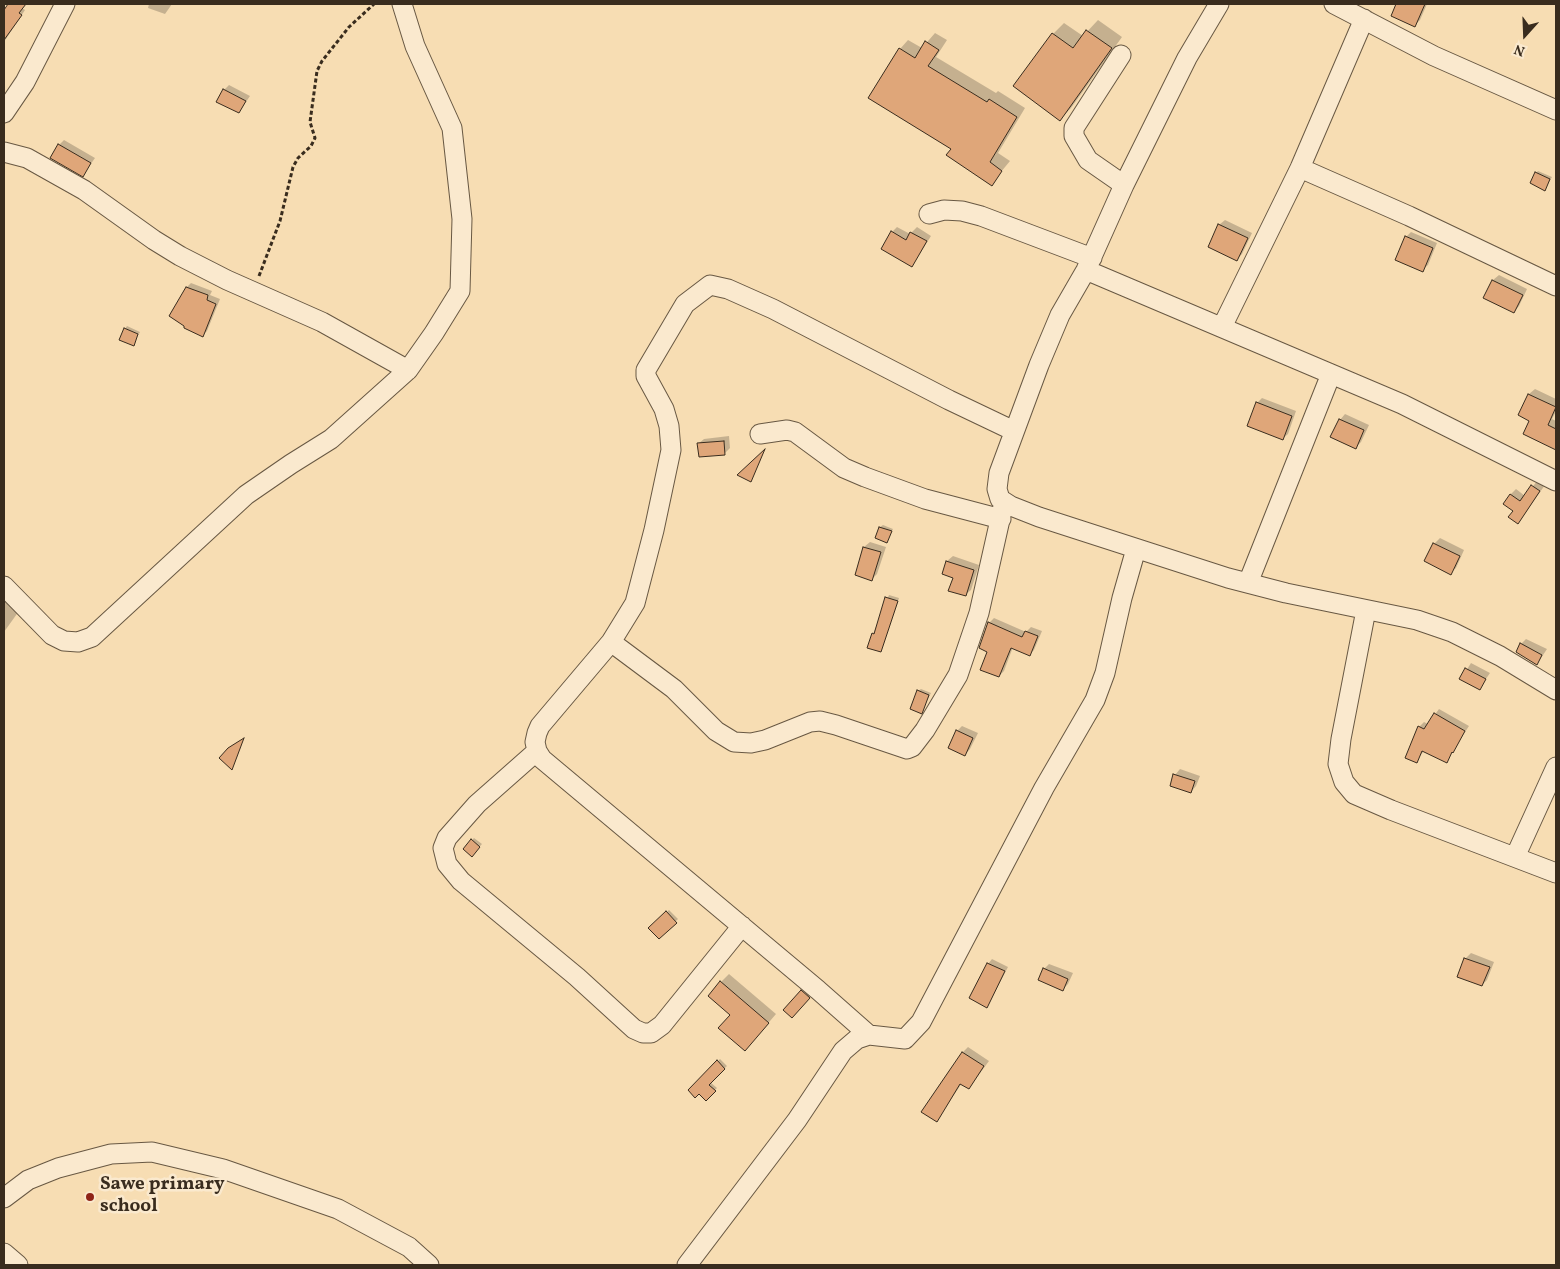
<!DOCTYPE html>
<html>
<head>
<meta charset="utf-8">
<style>
  body { margin:0 }
  #map { position:relative; width:1560px; height:1269px; overflow:hidden; background:#f7ddb3; font-family:Vollkorn,serif }
  canvas { display:block }
  .frame { position:absolute; inset:0; border:5px solid #392c1e; pointer-events:none }
  .north { position:absolute; left:1500px; top:10px; width:50px; height:50px; -webkit-text-stroke:4px #fae9ce; paint-order:stroke; rotate:200deg; font-size:14px; font-weight:700; line-height:20px; text-align:center; color:#392c1e }
  .north::after { content:''; display:block; margin:auto; width:18px; height:22px; background:#392c1e; clip-path:polygon(50% 0,100% 100%,50% 72%,0 100%) }
</style>
</head>
<body>
<div id="map">
<canvas width="1560" height="1269"></canvas>
<div class="frame"></div>
<div class="north">N</div>
</div>
<script>
const g = document.querySelector('canvas').getContext('2d');
g.lineJoin = 'round';
function fillPath(path, color) { g.fillStyle = color; g.fill(path, 'evenodd'); }
const poly = rows => new Path2D(rows.map(r => 'M' + r).join(''));
function strokePath(path, color, width, dash) { g.strokeStyle = color; g.lineWidth = width; g.lineCap = dash ? 'butt' : 'round'; g.setLineDash(dash || []); g.stroke(path); }
function write(font, color, halo, rows, align = 'center') {
  g.font = font + ' Vollkorn,serif'; g.lineWidth = 5; g.setLineDash([]); g.textBaseline = 'middle'; g.strokeStyle = halo; g.fillStyle = color; for (const [text, x, y, turn = 0] of rows) {
    g.save(); g.translate(x, y); g.rotate((+turn || 0) * Math.PI / 180); g.textAlign = isNaN(turn) ? turn : align; if (halo) g.strokeText(text, 0, 0); g.fillText(text, 0, 0); g.restore();
  }
}
const shadow = poly([
  [10,4,26,4,22,8,25,10,4,42,4,7,6,9],
  [149,4,172,4,165,14,148,8],
  [1398,4,1427,4,1420,20,1415,25,1393,16],
  [1098,20,1122,37,1071,108,1060,119,1053,34,1064,23,1083,36],
  [935,33,947,40,936,57,996,93,998,91,1025,108,998,153,1010,161,991,184,953,148,900,49,908,40,922,48],
  [229,85,250,96,239,112,224,90],
  [64,140,95,158,83,175,59,145],
  [1538,171,1552,177,1545,189,1536,173],
  [1225,220,1252,233,1242,254,1237,259,1219,225],
  [897,227,910,234,917,227,931,236,912,266,892,232],
  [1411,232,1437,243,1428,265,1422,270,1406,237],
  [1499,275,1527,289,1519,306,1514,312,1485,298,1493,280],
  [191,283,212,291,210,295,220,299,207,331,203,335,187,287],
  [127,326,140,332,133,344,125,329],
  [1535,389,1556,399,1556,411,1552,419,1556,421,1556,449,1524,433,1531,420,1520,415,1529,394],
  [1262,398,1296,411,1288,434,1282,439,1257,403],
  [1345,414,1369,425,1361,442,1356,447,1340,420],
  [729,436,730,448,724,454,698,444,704,439],
  [1538,480,1545,485,1518,523,1511,494,1516,489,1525,496],
  [883,525,893,529,887,541,880,527],
  [1440,538,1464,550,1456,568,1450,573,1434,544],
  [870,542,886,547,877,574,872,579,856,574,864,547],
  [953,556,979,565,971,590,965,595,954,577,943,573,947,561],
  [889,595,899,598,881,651,873,634],
  [4,600,19,611,4,632],
  [994,618,1026,632,1031,627,1042,631,1034,650,1029,655,1013,647,1004,671,999,676,989,651,989,623],
  [1526,639,1547,649,1537,664,1521,644],
  [1471,663,1490,673,1479,689,1461,679],
  [921,689,931,693,921,712,918,691],
  [1439,709,1469,726,1446,761,1424,751,1416,761,1419,727,1424,722,1428,724],
  [962,726,978,733,970,749,965,755,957,731],
  [1180,769,1200,776,1196,786,1191,792,1175,775],
  [474,838,482,844,472,855,464,849],
  [669,910,678,919,659,937,650,928],
  [1471,953,1494,962,1487,980,1482,985,1459,976,1466,958],
  [992,959,1008,967,987,1007,988,964],
  [1049,964,1073,973,1068,984,1063,989,1044,969],
  [729,974,776,1014,753,1041,731,1015,721,982],
  [804,989,811,995,792,1016,785,1010],
  [968,1047,989,1061,969,1088,962,1083,937,1120,963,1052],
  [720,1059,727,1066,710,1082,717,1088,706,1099,699,1092,689,1090]
]);
const building = poly([
  [8,4,26,4,19,13,22,15,4,40,4,10,8,4],
  [1396,4,1425,4,1415,27,1391,16,1396,4],
  [1086,30,1112,48,1060,121,1013,86,1052,33,1073,48,1086,30],
  [925,41,939,50,928,66,987,102,989,99,1017,117,990,162,1002,171,992,186,946,155,951,149,868,98,899,48,915,58,925,41],
  [223,89,246,101,239,113,216,102,223,89],
  [58,144,91,163,83,177,50,158,58,144],
  [1535,172,1550,179,1545,191,1530,183,1535,172],
  [1218,224,1248,238,1237,261,1208,247,1218,224],
  [891,231,906,240,910,232,927,241,912,267,881,249,891,231],
  [1405,236,1433,248,1423,272,1395,260,1405,236],
  [1492,280,1523,295,1514,313,1483,298,1492,280],
  [186,287,208,295,207,300,216,304,203,337,184,328,184,326,169,316,186,287],
  [124,328,138,334,134,346,119,340,124,328],
  [1528,394,1556,407,1548,425,1556,429,1556,450,1523,434,1529,421,1518,415,1528,394],
  [1256,402,1292,416,1283,440,1247,426,1256,402],
  [1339,419,1364,430,1356,449,1330,437,1339,419],
  [724,441,725,455,699,457,697,443,724,441],
  [765,449,751,482,737,475,765,449],
  [1531,485,1540,491,1518,524,1508,517,1513,511,1503,504,1510,494,1520,501,1531,485],
  [879,527,892,531,887,543,875,538,879,527],
  [1433,543,1460,556,1451,575,1424,561,1433,543],
  [863,547,881,552,872,581,855,575,863,547],
  [946,561,974,570,966,596,948,591,953,578,942,574,946,561],
  [885,597,898,601,881,652,867,648,872,633,874,634,885,597],
  [988,622,1022,637,1025,631,1038,636,1030,656,1011,648,999,677,980,670,987,652,979,648,988,622],
  [1520,643,1542,655,1537,665,1516,652,1520,643],
  [1465,668,1486,679,1480,690,1459,679,1465,668],
  [917,690,929,695,922,714,910,709,917,690],
  [1434,713,1465,731,1453,753,1452,752,1447,763,1422,751,1417,763,1405,758,1418,726,1424,729,1434,713],
  [956,730,973,738,965,756,948,748,956,730],
  [244,738,232,770,219,758,228,748,244,738],
  [1173,774,1195,781,1191,793,1170,786,1173,774],
  [471,839,480,847,472,857,463,849,471,839],
  [666,911,677,923,659,939,648,928,666,911],
  [1464,958,1490,967,1482,986,1457,977,1464,958],
  [987,963,1005,971,987,1008,969,998,987,963],
  [1043,968,1068,979,1063,991,1038,980,1043,968],
  [720,981,769,1023,745,1051,718,1028,730,1015,708,996,720,981],
  [801,990,810,998,792,1018,783,1010,801,990],
  [962,1052,984,1066,969,1089,960,1084,937,1122,921,1112,962,1052],
  [717,1060,725,1069,709,1085,716,1091,706,1101,699,1094,695,1098,688,1090,717,1060]
]);
const path = poly([
  [259,276,280,221,293,167,298,158,311,146,315,138,310,122,317,71,322,61,349,27,374,4]
]);
const minor = poly([
  [1219,4,1187,58,1124,185,1086,270,1060,315,1039,365,999,473,997,489,1000,499,1011,506,1039,517,1228,578,1286,593,1417,620,1452,632,1500,656,1556,690],
  [1334,4,1434,56,1556,110],
  [1121,55,1074,128,1074,136,1088,160,1124,185],
  [4,113,25,82,65,4],
  [4,152,27,158,84,190,154,240,180,256,227,280,322,322,408,370],
  [1300,168,1409,216,1556,286],
  [929,214,944,210,962,211,981,216,1092,258],
  [1086,270,1402,404,1556,481],
  [1222,327,1300,168,1364,19],
  [760,434,787,430,795,432,844,468,865,477,925,499,1001,519],
  [1248,583,1331,374],
  [4,586,52,635,64,641,78,642,92,637,246,495,291,464,331,439,408,370,434,333,460,291,462,219,452,128,415,46,402,4],
  [1366,610,1341,739,1338,764,1344,782,1354,794,1391,810,1556,873],
  [611,642,674,689,716,731,734,742,751,743,765,740,810,722,820,721,836,725,907,749,912,747,925,730,958,675,979,613,1004,502],
  [537,751,477,804,447,838,443,848,447,864,461,881,577,977,634,1029,643,1033,651,1033,662,1025,742,926],
  [1515,857,1556,767],
  [869,1035,818,990,542,759,537,751,535,742,537,733,540,726,611,642,635,603,654,530,671,450,669,426,664,409,646,376,646,370,685,304,710,285,728,289,773,309,949,400,1014,431],
  [4,1198,28,1180,58,1168,111,1154,152,1152,223,1169,338,1209,409,1247,429,1265],
  [4,1253,18,1265],
  [687,1265,797,1120,843,1051,857,1039,869,1035,905,1039,921,1022,1044,788,1095,700,1105,673,1122,598,1136,549]
]);
const markers = [
  [90,1197,5,"#8f2418"]
];
const poiNames = [
  ["Sawe primary",100,1186],
  ["school",100,1208]
];
fillPath(shadow, '#0003');
fillPath(building, '#dfa679');
strokePath(building, '#392c1e', 1);
strokePath(minor, '#685843', 21);
strokePath(path, '#392c1e', 3, [4, 2.5]);
strokePath(minor, '#fae9ce', 19);
for (const [x, y, r, color] of markers) { const dot = new Path2D(); dot.arc(x, y, r, 0, 2 * Math.PI); g.fillStyle = color; g.fill(dot); strokePath(dot, '#fae9ce', 2); }
write('bold 19px', '#392c1e', '#fae9ce', poiNames, 'left');
</script>
</body>
</html>
